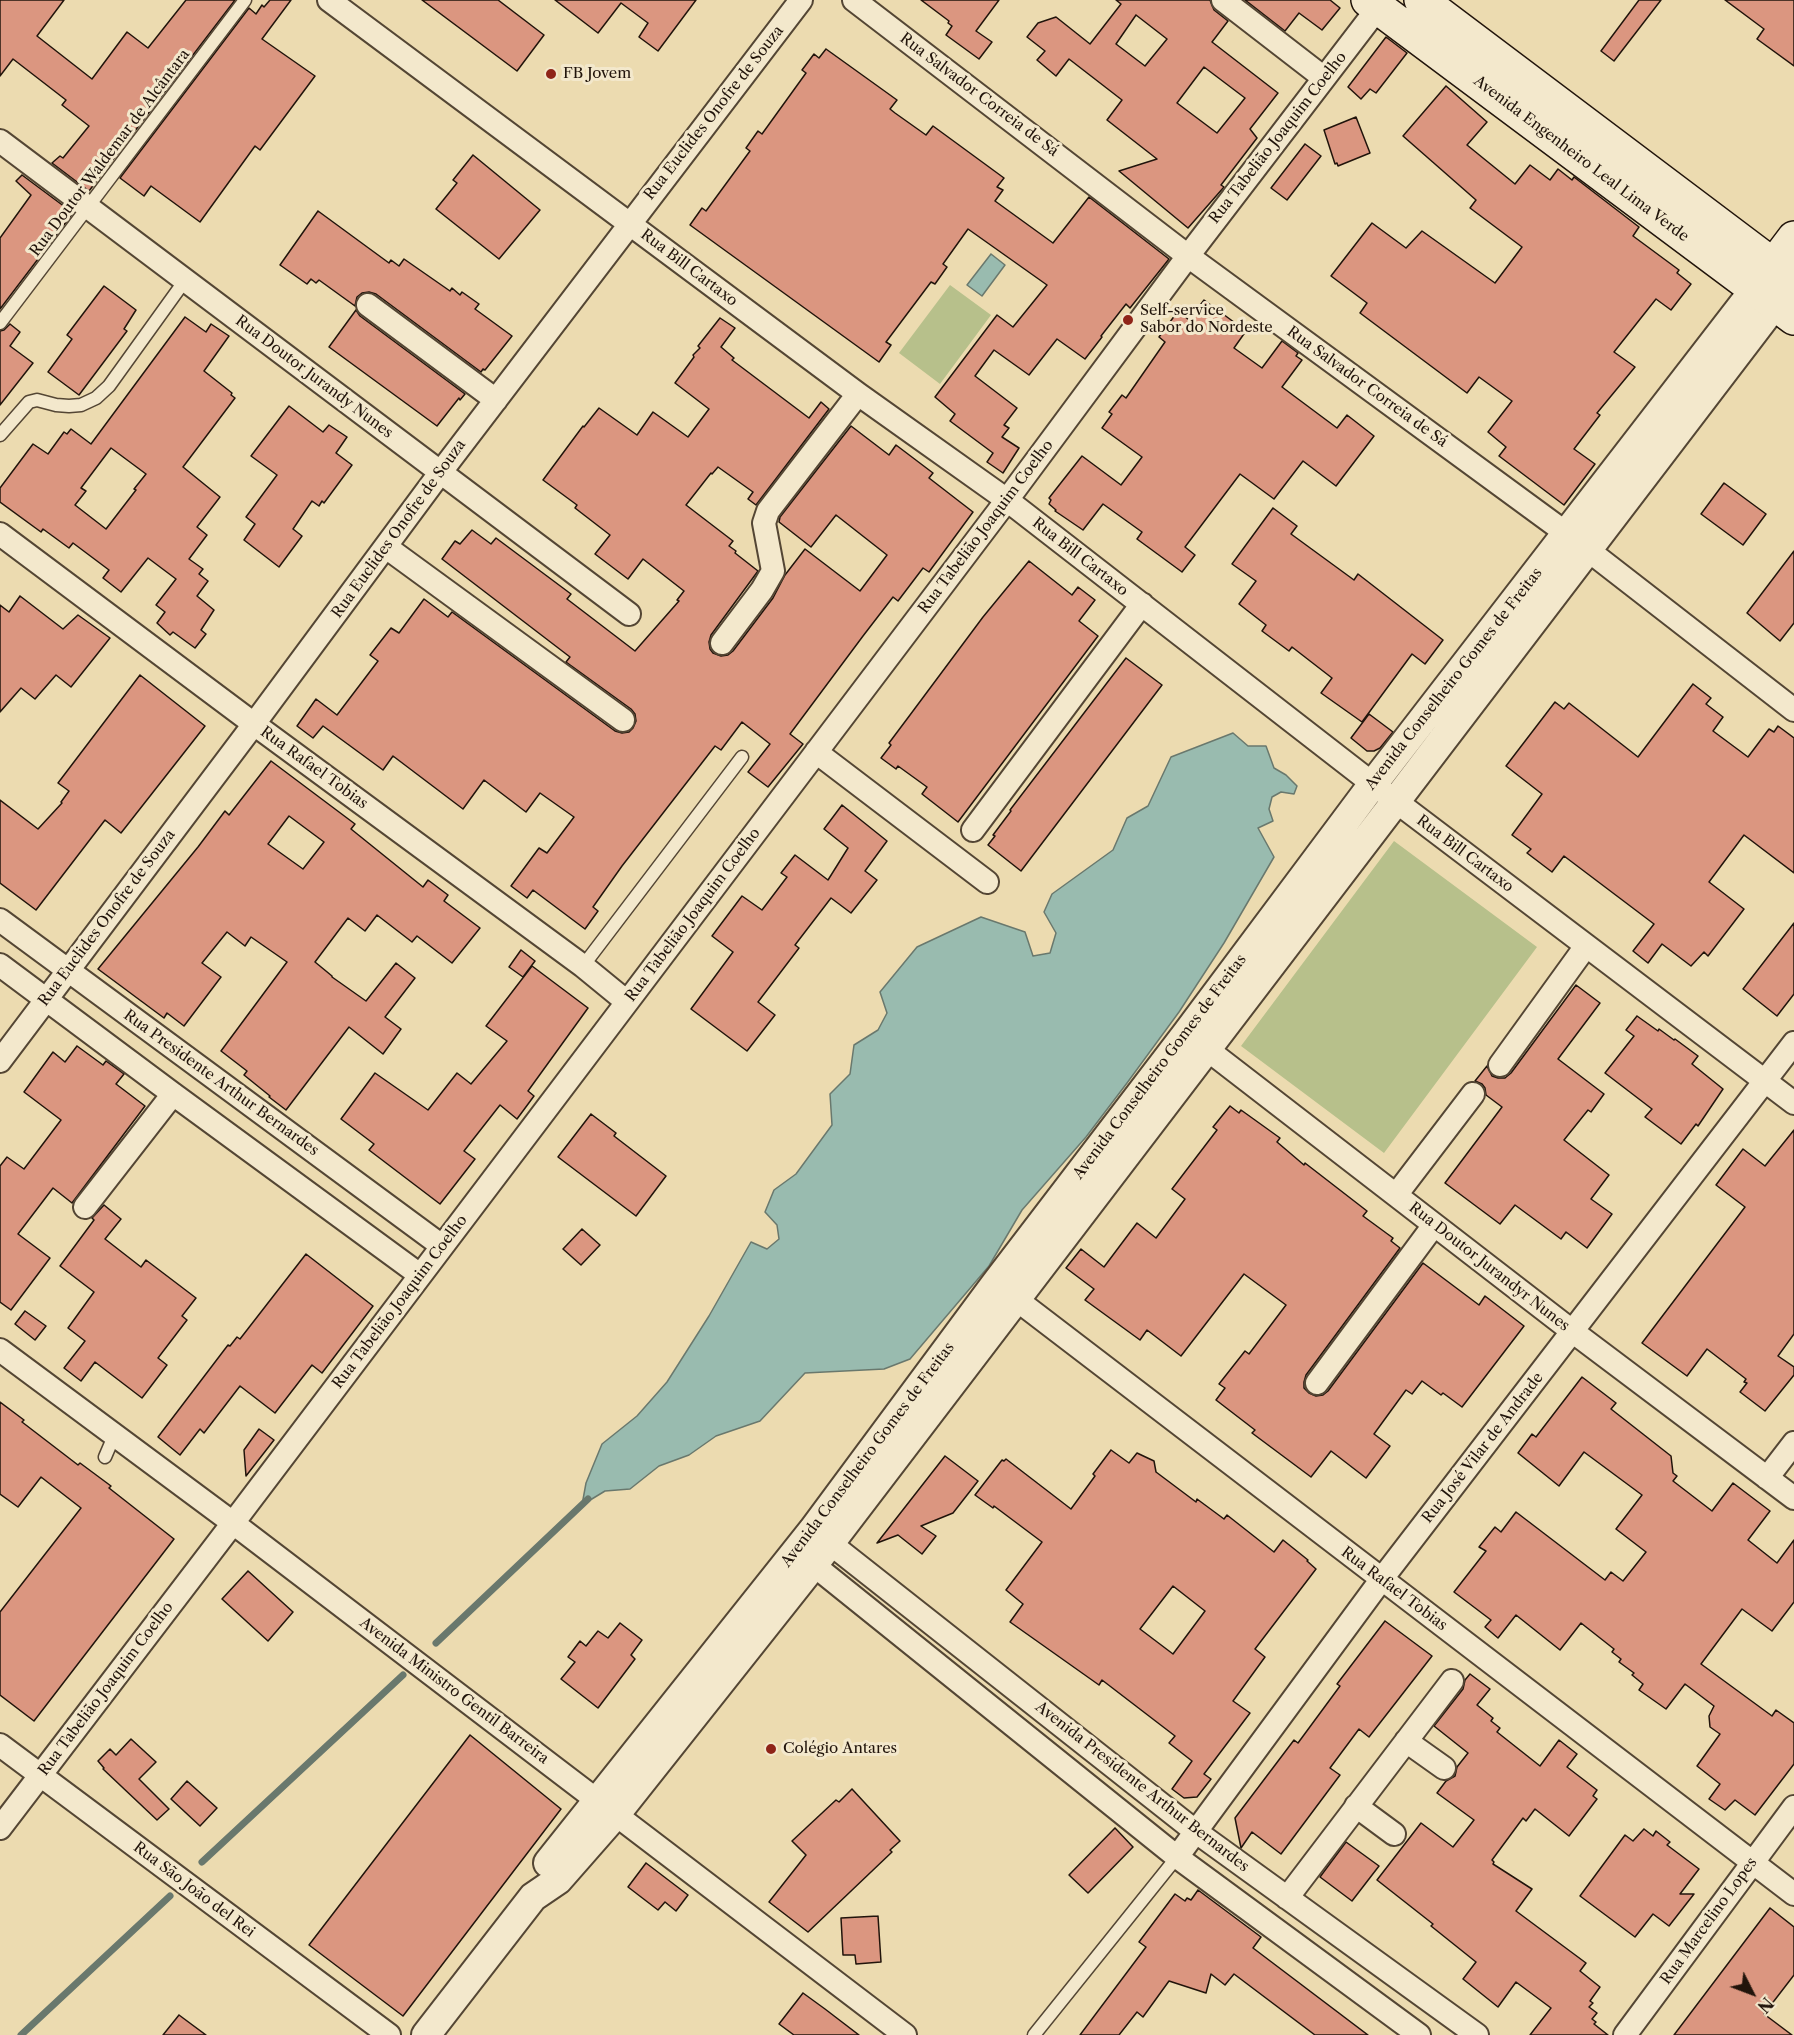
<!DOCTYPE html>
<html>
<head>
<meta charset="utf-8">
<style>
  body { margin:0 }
  #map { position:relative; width:1794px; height:2035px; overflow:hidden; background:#ecdbb0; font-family:"Libre Caslon Text",serif }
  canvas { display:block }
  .north { position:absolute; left:1722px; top:1963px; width:60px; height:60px; -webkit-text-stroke:4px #f3e8cc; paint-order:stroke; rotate:132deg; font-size:16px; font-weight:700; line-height:24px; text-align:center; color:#21140b }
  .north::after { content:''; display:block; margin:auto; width:21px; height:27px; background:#21140b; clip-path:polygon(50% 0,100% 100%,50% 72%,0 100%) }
</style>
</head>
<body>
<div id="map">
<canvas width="1794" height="2035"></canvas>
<div class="north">N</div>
</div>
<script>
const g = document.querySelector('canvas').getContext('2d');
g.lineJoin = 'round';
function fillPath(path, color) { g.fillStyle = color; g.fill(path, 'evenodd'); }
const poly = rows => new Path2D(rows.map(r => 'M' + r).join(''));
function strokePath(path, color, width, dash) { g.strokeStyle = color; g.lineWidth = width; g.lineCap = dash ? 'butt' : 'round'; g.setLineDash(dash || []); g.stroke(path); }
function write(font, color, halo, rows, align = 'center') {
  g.font = font + ' "Libre Caslon Text",serif'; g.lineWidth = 6; g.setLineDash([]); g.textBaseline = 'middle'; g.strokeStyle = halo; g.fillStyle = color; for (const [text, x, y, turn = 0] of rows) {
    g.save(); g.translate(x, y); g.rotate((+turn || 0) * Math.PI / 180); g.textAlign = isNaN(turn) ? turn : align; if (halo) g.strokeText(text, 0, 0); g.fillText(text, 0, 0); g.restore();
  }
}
const green = poly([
  [950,285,991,315,940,384,899,353],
  [1394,841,1537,947,1384,1153,1241,1046]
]);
const water = poly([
  [991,254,1005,265,982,296,967,285,991,254],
  [1233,733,1248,746,1266,746,1274,768,1286,775,1297,786,1294,794,1281,792,1272,797,1269,809,1273,821,1258,828,1274,857,1224,943,1179,1012,1127,1083,1086,1137,1022,1210,989,1266,910,1359,884,1369,805,1373,760,1421,716,1436,689,1455,659,1466,630,1489,605,1491,582,1505,586,1483,602,1444,637,1416,667,1382,709,1316,751,1242,767,1249,779,1239,777,1225,765,1212,774,1190,796,1174,832,1125,830,1094,850,1074,854,1045,878,1030,887,1013,880,992,917,947,981,917,1025,932,1033,956,1050,953,1056,933,1044,912,1052,894,1113,850,1127,818,1148,806,1171,757,1233,733]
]);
const stream = poly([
  [436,1643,588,1499],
  [202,1862,403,1675],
  [21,2035,170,1896]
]);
const building = poly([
  [0,0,64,0,37,36,92,79,127,32,148,48,186,0,235,0,89,191,52,163,60,156,63,158,89,126,62,105,66,100,13,59,0,76,0,0],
  [270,0,291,0,262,39,315,76,260,150,255,146,200,222,151,186,144,196,120,178,249,8,256,14,262,5,264,7,270,0],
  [422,0,498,0,544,35,517,71,422,0],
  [555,0,696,0,658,51,639,37,648,23,621,3,598,33,555,0],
  [921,0,999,0,976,31,992,42,979,59,946,35,952,26,948,23,949,21,921,0],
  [1116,0,1210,0,1214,10,1228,21,1212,42,1278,93,1250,129,1257,138,1221,185,1224,187,1188,228,1119,171,1157,159,1107,120,1122,100,1069,59,1056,76,1037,60,1045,51,1027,37,1038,23,1056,17,1090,44,1121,4,1116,0],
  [1136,15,1167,39,1145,66,1116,44,1136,15],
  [1204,67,1245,98,1217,133,1177,103,1204,67],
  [1245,0,1330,0,1340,8,1322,30,1299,13,1285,31,1245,0],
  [1639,0,1661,0,1614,61,1601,51,1639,0],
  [1725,0,1794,0,1794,66,1757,39,1764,29,1725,0],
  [1386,37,1407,53,1376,93,1370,89,1361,99,1348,87,1386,37],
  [826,49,897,100,890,109,895,113,926,135,933,126,1004,178,997,187,1003,190,995,201,1053,243,1089,197,1169,259,1130,308,1126,304,1101,336,1102,337,1085,359,1057,339,1029,375,994,350,975,376,1017,408,1004,425,1009,428,1002,437,1019,448,1003,473,987,462,993,453,950,421,955,414,935,397,997,315,1013,327,1047,285,968,229,943,264,947,267,935,284,931,282,886,342,891,345,879,362,690,225,702,208,706,211,750,151,746,148,758,131,762,134,806,73,802,70,814,54,819,58,826,49],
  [1446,86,1487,122,1467,145,1515,184,1530,165,1550,180,1558,169,1572,180,1574,177,1639,227,1633,236,1679,270,1677,273,1691,284,1671,310,1656,299,1614,352,1635,367,1597,413,1600,415,1574,449,1595,464,1564,505,1499,456,1506,447,1488,432,1512,401,1479,377,1467,393,1360,313,1367,303,1331,276,1372,223,1406,248,1422,231,1495,283,1522,247,1470,208,1476,200,1403,136,1446,86],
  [1356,117,1370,153,1338,166,1337,163,1335,164,1324,130,1356,117],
  [1305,144,1321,156,1287,200,1271,188,1305,144],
  [473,155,540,210,499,259,436,209,457,183,453,180,473,155],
  [22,175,73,213,0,309,0,238,31,195,16,181,22,175],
  [318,211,389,263,391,260,399,266,404,259,450,291,452,288,460,295,462,292,479,304,475,309,512,336,485,370,483,369,481,372,376,294,369,292,362,293,357,297,355,306,319,280,316,283,311,279,307,284,280,265,318,211],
  [104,286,136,310,124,329,127,331,79,395,48,372,72,339,67,335,104,286],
  [1204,300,1246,331,1234,348,1262,368,1282,341,1298,353,1296,356,1302,360,1282,387,1337,428,1347,415,1374,436,1336,486,1303,461,1274,499,1240,474,1185,547,1195,555,1182,572,1137,539,1142,532,1103,504,1083,530,1055,511,1056,510,1049,504,1051,500,1049,498,1082,456,1121,485,1142,457,1102,428,1112,414,1109,412,1122,395,1126,398,1165,342,1159,337,1178,311,1189,320,1204,300],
  [356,310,360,316,465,394,460,400,459,398,437,426,329,347,356,310],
  [185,317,206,332,211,324,229,336,204,371,232,393,231,395,235,398,183,467,220,497,197,527,207,535,189,559,203,569,199,574,208,581,197,596,214,610,201,630,206,634,195,648,173,632,170,635,157,623,165,612,156,605,176,579,148,558,121,592,103,578,109,570,73,543,69,548,43,529,41,532,0,502,0,488,33,444,48,454,64,432,67,434,71,429,91,444,185,317],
  [111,448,146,474,134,489,136,490,106,529,75,505,86,491,81,488,111,448],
  [720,318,735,328,721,347,734,358,732,360,809,418,821,402,829,409,756,505,748,499,753,492,718,467,712,474,711,473,686,505,733,541,729,546,736,551,735,553,758,571,711,635,709,642,710,649,713,653,721,656,728,655,733,651,773,598,785,575,805,549,860,591,887,555,836,515,811,547,779,522,780,517,851,426,889,455,896,445,933,473,929,478,973,512,929,572,923,568,898,601,893,597,863,636,790,734,803,744,768,787,748,772,770,744,742,722,721,750,715,746,622,866,593,907,598,911,585,929,533,890,527,898,511,886,539,848,547,853,574,817,540,793,526,812,484,780,463,809,393,756,383,770,323,726,313,738,297,726,316,699,337,715,378,661,370,655,391,628,399,633,424,599,448,617,452,612,615,731,622,733,629,732,633,728,636,721,635,714,631,709,566,662,570,657,442,559,455,541,460,544,472,530,491,544,496,538,571,594,567,599,635,651,679,601,677,600,684,591,643,559,628,579,595,554,610,535,575,508,577,505,543,480,583,426,584,427,599,408,637,435,653,412,688,437,709,409,675,383,694,357,693,355,700,348,698,346,720,318],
  [10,324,20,332,10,346,33,363,0,405,0,331,4,330,10,324],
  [289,406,323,432,329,425,347,437,336,453,352,465,324,503,322,501,319,506,312,501,293,529,302,536,279,567,244,540,255,524,246,517,277,475,251,456,289,406],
  [1724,483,1766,514,1743,545,1701,514,1724,483],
  [1273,508,1297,526,1291,534,1354,580,1358,574,1443,640,1425,664,1412,654,1362,722,1321,693,1332,678,1292,647,1289,651,1262,631,1266,625,1239,604,1256,581,1232,564,1273,508],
  [1794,551,1794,623,1780,641,1747,613,1794,551],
  [1029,561,1072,595,1078,587,1095,600,1079,621,1098,636,958,822,922,794,927,787,898,766,896,769,881,758,891,745,889,743,910,715,983,617,1029,561],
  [20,596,63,629,78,615,110,638,71,687,56,675,35,699,21,688,0,712,0,605,9,612,20,596],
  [1126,658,1162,685,1021,871,988,845,995,836,993,835,1011,811,1010,810,1126,658],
  [140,675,205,726,121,833,105,820,36,910,0,883,0,800,38,829,62,803,61,802,69,791,58,783,140,675],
  [1693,684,1711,698,1706,704,1723,717,1713,731,1748,757,1769,729,1774,732,1778,726,1794,738,1794,873,1744,835,1709,882,1744,909,1708,956,1704,952,1691,966,1662,944,1648,963,1633,951,1654,924,1564,856,1552,872,1527,853,1531,849,1512,835,1542,794,1506,766,1555,702,1564,709,1569,703,1638,757,1693,684],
  [1369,714,1393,732,1380,748,1374,751,1367,751,1351,738,1369,714],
  [271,761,355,824,351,829,423,887,428,880,448,895,444,901,480,928,452,963,417,936,412,942,377,915,365,931,348,918,315,962,332,976,332,977,366,1001,396,963,415,978,385,1017,401,1029,383,1054,349,1027,286,1110,269,1097,270,1096,244,1075,247,1071,221,1051,287,962,251,937,245,946,227,932,202,963,221,977,184,1026,167,1013,164,1018,98,969,198,847,225,811,229,815,271,761],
  [289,816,324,842,303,869,268,844,289,816],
  [842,805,887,841,865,871,877,880,851,913,831,898,795,945,799,948,758,1002,775,1015,747,1051,691,1009,733,952,712,936,742,896,762,910,787,877,781,873,795,855,828,880,848,848,824,829,842,805],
  [1794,923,1794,994,1777,1016,1743,989,1794,923],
  [521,950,535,961,523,977,509,967,521,950],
  [532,966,588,1008,528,1091,534,1096,517,1119,500,1105,464,1151,475,1159,440,1204,369,1150,374,1144,341,1119,375,1073,428,1110,457,1073,471,1084,507,1041,486,1026,532,966],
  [1576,985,1600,1003,1558,1059,1604,1094,1591,1112,1588,1110,1564,1140,1609,1175,1591,1199,1612,1214,1587,1248,1566,1232,1561,1239,1515,1205,1500,1224,1445,1183,1502,1107,1486,1095,1485,1088,1482,1084,1475,1081,1487,1066,1492,1076,1498,1078,1505,1078,1511,1073,1576,985],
  [1637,1016,1658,1031,1659,1029,1674,1040,1675,1039,1698,1056,1692,1064,1723,1089,1698,1126,1696,1124,1681,1144,1645,1117,1652,1109,1605,1073,1634,1036,1626,1030,1637,1016],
  [77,1046,103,1065,106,1061,124,1074,116,1084,145,1106,72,1203,53,1188,18,1234,50,1258,11,1310,0,1302,0,1166,7,1157,24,1169,61,1120,24,1092,53,1052,65,1062,77,1046],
  [1230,1106,1239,1113,1241,1110,1280,1138,1277,1142,1304,1165,1305,1163,1367,1211,1363,1216,1393,1238,1391,1241,1400,1248,1306,1375,1304,1382,1304,1388,1309,1393,1316,1396,1323,1395,1328,1391,1423,1263,1479,1305,1485,1296,1524,1326,1462,1407,1443,1393,1441,1395,1422,1381,1412,1394,1406,1390,1374,1434,1390,1446,1366,1478,1331,1451,1311,1477,1252,1433,1255,1430,1216,1400,1225,1388,1219,1384,1245,1351,1249,1354,1286,1305,1244,1274,1181,1356,1147,1330,1140,1340,1085,1300,1094,1289,1066,1268,1081,1249,1104,1267,1137,1223,1156,1238,1185,1199,1172,1189,1217,1130,1213,1127,1230,1106],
  [591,1114,616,1133,614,1136,666,1176,636,1216,558,1157,591,1114],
  [1794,1130,1794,1334,1778,1356,1794,1367,1794,1375,1765,1411,1740,1392,1747,1383,1744,1382,1746,1379,1707,1349,1687,1376,1642,1343,1745,1207,1716,1185,1743,1149,1765,1166,1794,1130],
  [104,1205,121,1219,105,1239,141,1267,146,1260,196,1298,182,1316,187,1320,158,1358,167,1365,142,1398,95,1362,81,1381,64,1368,85,1341,68,1328,94,1292,60,1266,94,1220,92,1218,104,1205],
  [582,1229,600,1245,581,1265,563,1249,582,1229],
  [306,1254,373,1306,322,1373,312,1365,275,1413,240,1386,204,1433,200,1429,180,1455,158,1437,228,1345,230,1346,237,1337,240,1339,306,1254],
  [25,1311,46,1326,35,1340,15,1324,25,1311],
  [1582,1377,1616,1403,1611,1409,1671,1456,1673,1473,1677,1476,1673,1481,1712,1511,1733,1483,1770,1511,1748,1540,1777,1563,1794,1540,1794,1602,1772,1631,1742,1609,1701,1664,1772,1716,1776,1710,1794,1723,1794,1764,1755,1815,1735,1800,1725,1810,1709,1799,1720,1784,1697,1766,1720,1734,1710,1727,1709,1716,1714,1706,1685,1684,1666,1709,1639,1690,1643,1684,1632,1675,1634,1673,1619,1662,1621,1659,1612,1652,1614,1649,1581,1623,1560,1650,1516,1615,1498,1638,1485,1627,1491,1620,1454,1592,1486,1551,1479,1547,1495,1527,1501,1532,1516,1512,1605,1580,1611,1572,1623,1581,1646,1552,1616,1529,1642,1495,1584,1452,1559,1486,1518,1453,1532,1434,1536,1437,1582,1377],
  [0,1402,24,1420,22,1422,78,1465,80,1463,111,1486,109,1488,174,1539,34,1721,0,1695,0,1612,81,1508,41,1477,18,1507,0,1494,0,1402],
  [259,1429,274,1440,246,1476,244,1450,259,1429],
  [1111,1450,1129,1463,1137,1453,1154,1461,1156,1472,1196,1502,1197,1499,1224,1519,1227,1515,1274,1552,1283,1540,1308,1560,1307,1561,1316,1569,1255,1649,1265,1657,1233,1701,1250,1713,1204,1774,1211,1779,1197,1797,1184,1798,1172,1789,1192,1761,1169,1743,1175,1736,1102,1680,1099,1685,1010,1622,1023,1604,1006,1590,1042,1542,994,1506,993,1508,975,1495,1002,1460,1004,1461,1006,1459,1071,1509,1095,1476,1093,1474,1111,1450],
  [1173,1586,1205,1611,1173,1654,1140,1629,1173,1586],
  [945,1456,978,1481,953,1513,921,1526,936,1536,922,1554,898,1535,877,1543,945,1456],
  [248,1571,293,1612,268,1641,222,1599,248,1571],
  [1385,1621,1432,1656,1369,1737,1359,1729,1330,1768,1340,1775,1281,1854,1252,1832,1241,1848,1235,1818,1294,1740,1298,1743,1340,1686,1337,1684,1385,1621],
  [620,1623,642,1640,631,1655,635,1659,598,1708,561,1679,575,1662,568,1657,580,1641,586,1646,598,1631,608,1638,620,1623],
  [1470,1674,1490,1689,1477,1705,1493,1718,1491,1721,1500,1728,1497,1732,1540,1766,1559,1740,1577,1754,1567,1767,1597,1790,1593,1796,1597,1799,1569,1836,1535,1809,1526,1821,1523,1818,1492,1860,1494,1862,1493,1864,1532,1889,1516,1911,1586,1963,1580,1971,1600,1987,1590,2001,1593,2003,1589,2007,1597,2013,1592,2019,1596,2022,1594,2024,1608,2035,1530,2035,1551,2008,1516,1982,1498,2007,1463,1979,1476,1962,1431,1926,1433,1924,1377,1880,1421,1823,1453,1847,1474,1820,1437,1793,1446,1781,1455,1776,1457,1767,1468,1753,1434,1726,1463,1689,1465,1680,1470,1674],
  [470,1735,561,1809,403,2016,309,1945,470,1735],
  [131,1739,156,1762,139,1779,169,1809,157,1820,103,1769,104,1768,98,1761,110,1749,116,1755,131,1739],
  [187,1781,217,1808,200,1826,171,1799,187,1781],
  [852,1789,900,1841,890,1850,892,1852,808,1932,769,1902,806,1855,792,1841,836,1800,839,1802,852,1789],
  [1115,1828,1133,1847,1088,1893,1069,1875,1115,1828],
  [1644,1829,1653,1836,1656,1831,1670,1842,1667,1845,1699,1869,1680,1894,1694,1894,1669,1926,1653,1914,1635,1937,1580,1896,1625,1835,1633,1841,1644,1829],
  [1346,1842,1379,1866,1352,1901,1320,1877,1346,1842],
  [646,1863,688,1895,676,1911,665,1902,658,1910,628,1887,646,1863],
  [1198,1890,1261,1937,1253,1948,1368,2035,1315,2035,1234,1974,1225,1985,1211,1974,1206,1993,1169,1981,1143,2017,1137,2012,1119,2035,1080,2035,1146,1947,1139,1942,1175,1894,1185,1901,1187,1898,1191,1900,1198,1890],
  [1770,1908,1794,1927,1794,1975,1764,2014,1792,2035,1674,2035,1770,1908],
  [878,1916,881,1962,856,1964,855,1955,843,1955,841,1918,878,1916],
  [803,1993,825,2009,859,2035,794,2035,779,2024,803,1993],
  [179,2015,206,2035,163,2035,179,2015]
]);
const service = poly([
  [0,323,245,0],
  [0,435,29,402,37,400,56,405,69,406,81,405,96,398,109,386,186,279],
  [583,966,742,757],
  [105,1457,114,1436],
  [1034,2035,1177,1857]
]);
const minor = poly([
  [329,0,858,394,1007,500,1373,784,1794,1103],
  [854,0,1188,256,1566,533,1794,710],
  [1223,0,1324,78],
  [0,141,629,614],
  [368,305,496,400],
  [0,534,254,724,583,966,627,1002],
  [386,547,623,720],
  [722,643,762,590,773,571,764,523,768,511,858,394],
  [816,752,987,882],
  [973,830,1142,604],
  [0,920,442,1246],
  [0,965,173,1094,420,1275],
  [1195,1040,1572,1331,1794,1498],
  [0,1061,254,724,440,473,801,0],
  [1500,1065,1586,946],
  [1396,1195,1473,1094],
  [85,1207,173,1094],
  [1004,1290,1794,1894],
  [0,1350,233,1523,905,2035],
  [1317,1383,1434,1225],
  [1767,1478,1794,1443],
  [817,1533,1195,1831,1477,2035],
  [800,1554,1177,1857,1419,2035],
  [1406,1741,1444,1768],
  [0,1745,389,2035],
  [1356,1806,1394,1834],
  [0,1828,233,1523,1007,500,1188,256,1384,0],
  [1177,1857,1381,1580,1794,1043],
  [1287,1898,1452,1681],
  [1625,2035,1794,1807]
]);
const tertiary = poly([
  [548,1863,813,1530,996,1283,1187,1033,1373,784,1755,289],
  [426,2035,533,1897,558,1880,615,1815,814,1564,1775,304]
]);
const secondary = poly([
  [1368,0,1794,318],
  [1421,0,1794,281],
  [1760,283,1794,238]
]);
const markers = [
  [551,74,6,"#8f2418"],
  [1128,320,6,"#8f2418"],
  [771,1749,6,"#8f2418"]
];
const poiNames = [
  ["FB Jovem",563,74],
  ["Self-service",1140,311],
  ["Sabor do Nordeste",1140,328],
  ["Colégio Antares",783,1749]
];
const streetNames = [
  ["Rua Salvador Correia de Sá",979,95,37],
  ["Rua Euclides Onofre de Souza",714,113,-52],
  ["Rua Tabelião Joaquim Coelho",1278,138,-52],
  ["Rua Doutor Waldemar de Alcântara",110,153,-53],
  ["Avenida Engenheiro Leal Lima Verde",1581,159,37],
  ["Rua Bill Cartaxo",689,268,37],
  ["Rua Doutor Jurandy Nunes",314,377,37],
  ["Rua Salvador Correia de Sá",1367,387,36],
  ["Rua Tabelião Joaquim Coelho",986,527,-53],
  ["Rua Euclides Onofre de Souza",399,529,-54],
  ["Rua Bill Cartaxo",1080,557,38],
  ["Avenida Conselheiro Gomes de Freitas",1454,679,-52],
  ["Rua Rafael Tobias",314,768,36],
  ["Rua Bill Cartaxo",1465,854,37],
  ["Rua Tabelião Joaquim Coelho",693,915,-53],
  ["Rua Euclides Onofre de Souza",107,918,-53],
  ["Avenida Conselheiro Gomes de Freitas",1160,1067,-53],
  ["Rua Presidente Arthur Bernardes",221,1083,36],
  ["Rua Doutor Jurandyr Nunes",1489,1267,38],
  ["Rua Tabelião Joaquim Coelho",400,1302,-53],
  ["Rua José Vilar de Andrade",1483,1448,-52],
  ["Avenida Conselheiro Gomes de Freitas",868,1455,-53],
  ["Rua Rafael Tobias",1394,1589,37],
  ["Rua Tabelião Joaquim Coelho",106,1689,-53],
  ["Avenida Ministro Gentil Barreira",454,1691,37],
  ["Avenida Presidente Arthur Bernardes",1142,1787,38],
  ["Rua São João del Rei",194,1890,37],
  ["Rua Marcelino Lopes",1709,1921,-54]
];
fillPath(green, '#b7c08b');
fillPath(water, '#99bbaf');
strokePath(water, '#69786d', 1.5);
strokePath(stream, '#69786d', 7);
fillPath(building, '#db9680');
strokePath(building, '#21140b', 1.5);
strokePath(service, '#544634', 15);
strokePath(minor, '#544634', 26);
strokePath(tertiary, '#544634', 32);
strokePath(secondary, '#21140b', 36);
strokePath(service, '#f3e8cc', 12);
strokePath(minor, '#f3e8cc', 22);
strokePath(tertiary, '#f3e8cc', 28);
strokePath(secondary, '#f3e8cc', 33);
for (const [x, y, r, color] of markers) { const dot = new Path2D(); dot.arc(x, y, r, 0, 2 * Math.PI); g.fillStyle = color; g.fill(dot); strokePath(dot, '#f3e8cc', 2); }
write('15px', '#21140b', '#f3e8cc', poiNames, 'left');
write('15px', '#21140b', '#f3e8cc', streetNames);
</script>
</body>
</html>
